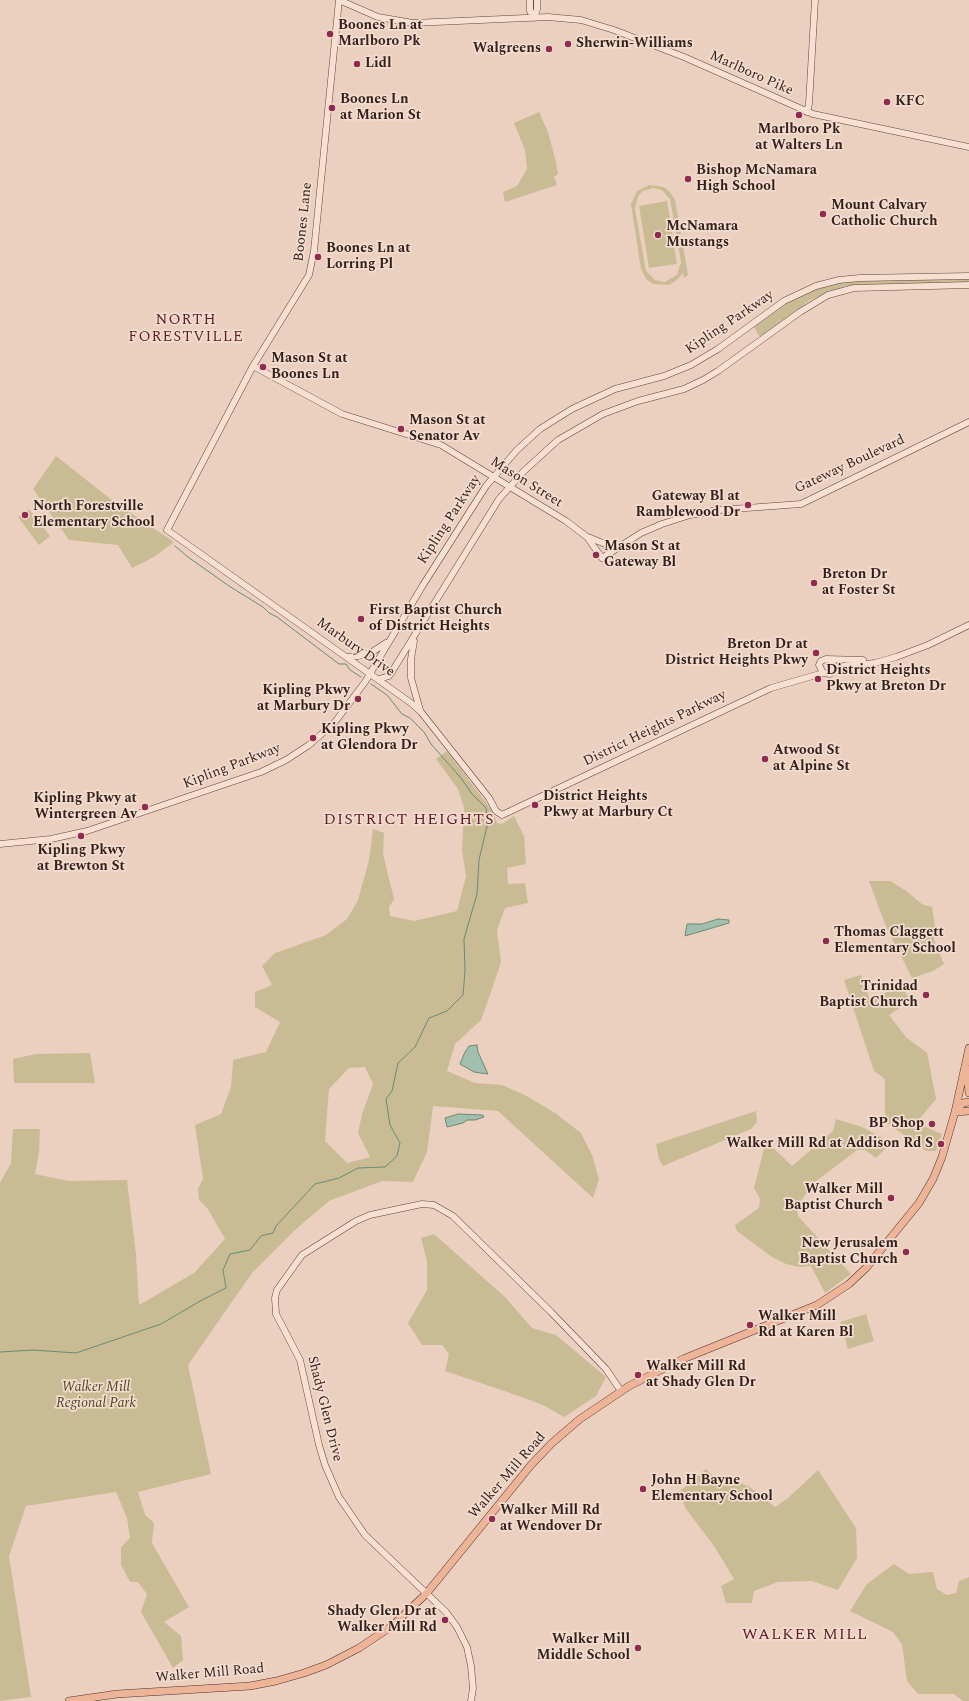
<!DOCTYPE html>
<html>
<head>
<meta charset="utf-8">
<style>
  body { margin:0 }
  canvas { display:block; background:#ebcfbf }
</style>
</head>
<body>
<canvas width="969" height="1701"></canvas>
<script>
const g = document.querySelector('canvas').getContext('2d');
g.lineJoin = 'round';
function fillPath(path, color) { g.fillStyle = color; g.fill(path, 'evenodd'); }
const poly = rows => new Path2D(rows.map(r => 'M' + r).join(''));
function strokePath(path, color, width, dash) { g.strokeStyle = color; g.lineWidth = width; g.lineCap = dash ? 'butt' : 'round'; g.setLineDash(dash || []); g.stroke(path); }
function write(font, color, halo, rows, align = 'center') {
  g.font = font + ' Spectral,serif'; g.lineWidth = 3.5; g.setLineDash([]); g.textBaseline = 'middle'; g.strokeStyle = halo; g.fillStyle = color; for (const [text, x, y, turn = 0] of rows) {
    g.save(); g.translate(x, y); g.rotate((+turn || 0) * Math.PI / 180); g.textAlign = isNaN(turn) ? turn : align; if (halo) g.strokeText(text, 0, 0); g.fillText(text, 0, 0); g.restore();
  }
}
const green = poly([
  [539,112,548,132,556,162,558,174,554,177,557,185,505,202,503,192,517,186,527,169,525,150,514,123],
  [649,185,664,187,670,192,675,200,688,275,684,278,683,273,677,280,669,285,653,284,646,279,641,269,631,204,637,191],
  [653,188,662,190,670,199,681,262,677,275,665,282,655,280,646,271,635,209,638,196,643,191],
  [667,201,677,264,649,268,639,206],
  [969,277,969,281,966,282,851,285,843,287,810,300,763,336,759,336,754,327,755,325,785,302,814,288,843,281],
  [56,456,113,501,174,542,154,557,132,568,118,545,69,540,33,489],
  [29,509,50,536,39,545,18,517],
  [447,751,493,812,497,823,502,824,514,816,524,836,526,864,507,868,508,884,525,883,528,903,505,908,497,930,501,962,491,992,481,1020,455,1044,447,1071,475,1083,502,1085,525,1095,555,1113,581,1133,592,1155,599,1179,593,1198,498,1111,433,1106,427,1152,413,1182,382,1181,329,1201,295,1230,252,1273,188,1365,211,1474,138,1492,145,1515,154,1523,152,1543,189,1607,164,1622,181,1636,183,1660,173,1668,141,1612,147,1594,138,1582,130,1582,121,1565,121,1547,130,1538,127,1518,116,1492,26,1506,9,1556,31,1697,0,1701,0,1183,11,1163,13,1129,40,1129,39,1152,35,1174,68,1181,127,1180,136,1255,139,1305,194,1273,225,1239,208,1209,199,1200,198,1189,203,1179,195,1125,221,1114,231,1087,233,1060,266,1052,280,1022,255,1007,255,992,272,985,262,966,275,953,326,935,347,919,358,900,369,860,373,829,384,833,383,854,394,899,389,907,390,916,414,921,457,911,466,876,462,850,464,808,458,789,436,759],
  [365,1067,373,1084,362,1114,358,1133,370,1157,347,1163,325,1141,329,1089,349,1068],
  [869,881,890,881,905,890,923,905,932,907,935,926,934,940,944,964,933,971,912,978,885,924],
  [861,975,870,1000,900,986,911,1000,889,1015,906,1037,927,1053,936,1099,916,1123,942,1134,936,1151,926,1151,885,1121,885,1079,874,1071,844,980],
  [90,1053,95,1083,14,1083,13,1059,36,1054],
  [756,1111,757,1122,751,1129,663,1166,659,1159,656,1144],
  [836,1119,862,1127,891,1143,876,1158,865,1150,857,1150,815,1182,796,1207,798,1216,851,1274,825,1293,811,1266,800,1267,786,1264,772,1257,737,1231,735,1225,759,1208,760,1199,754,1188,766,1141,792,1166,833,1131],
  [434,1234,505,1297,532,1328,556,1335,606,1377,596,1396,564,1417,545,1406,519,1396,445,1371,449,1354,442,1345,422,1345,408,1323,427,1290,427,1261,421,1238],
  [866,1314,874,1341,848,1349,840,1322],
  [706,1469,719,1482,732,1479,750,1487,775,1507,788,1498,818,1470,856,1528,857,1558,838,1590,812,1581,778,1582,754,1591,752,1603,726,1603,721,1586,734,1579,714,1546,686,1509,679,1492],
  [894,1564,909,1574,933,1572,937,1589,947,1595,956,1593,959,1581,969,1577,969,1701,963,1701,954,1694,918,1694,907,1681,902,1644,893,1632,850,1611,867,1584]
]);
const water = poly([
  [718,919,729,920,729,923,685,936,687,924,702,924,718,919],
  [477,1045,478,1052,488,1074,474,1072,460,1064,465,1052,469,1046,477,1045],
  [458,1114,483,1115,484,1117,475,1120,467,1120,463,1123,447,1127,445,1118,458,1114]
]);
const stream = poly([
  [175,546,188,557,229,586,263,607,269,613,277,617,339,664,346,664,350,670,361,677],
  [0,1352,33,1350,76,1353,161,1324,202,1300,226,1288,223,1270,230,1254,250,1250,261,1236,273,1233,276,1226,315,1184,339,1178,358,1168,385,1167,397,1156,400,1143,390,1125,386,1099,392,1091,398,1063,415,1047,429,1018,447,1011,463,995,465,971,464,939,477,894,479,860,488,822,486,808,472,794,461,778,431,744,424,732,410,718,402,714,387,695,371,684]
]);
const secondary = poly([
  [339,0,314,251,309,275,253,366,167,530,411,703,421,712,489,798,496,811,502,815,771,688,823,673,830,674,835,667,830,660],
  [339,0,378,17,413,23,548,17,581,20,614,30,684,57,813,114,969,147],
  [530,0,530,11,534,18],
  [534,18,537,9,537,0],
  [807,112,809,104,815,0],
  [253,366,342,414,441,445,566,521,587,537,602,558,641,533,662,524,690,515,719,510,801,504,969,422],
  [588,537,615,548],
  [414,641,411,659,411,678,420,710],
  [347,657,358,656,372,652,386,643],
  [835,667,875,663,896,657,928,645,969,625],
  [823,673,819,665,821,661,826,659,863,660],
  [379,679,389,676,393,670,499,499,524,471,558,440,603,414,638,401,684,389,703,380,718,371,800,312,828,295,854,288,969,285],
  [0,844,51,839,87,831,261,772,286,760,309,745,335,722,365,682,423,585,486,486,517,450,540,429,572,409,615,389,664,376,691,365,718,349,784,301,816,286,839,280,860,278,969,276],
  [471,1701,473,1688,471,1666,467,1647,457,1627,446,1612,365,1535,339,1497,325,1465,319,1445,300,1360,276,1314,275,1298,277,1290,302,1255,356,1221,370,1215,422,1204,434,1205,453,1216,551,1312,606,1369,621,1391]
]);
const primary = poly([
  [967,1069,969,1093],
  [956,1110,963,1103,969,1102],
  [955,1112,969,1111],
  [69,1701,117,1694,250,1686,276,1681,304,1673,326,1665,359,1648,392,1626,426,1594,531,1465,552,1443,580,1419,629,1386,683,1359,817,1305,849,1284,866,1268,919,1203,933,1179,942,1157,955,1112,969,1048]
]);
const markers = [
  [330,34,4,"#902b50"],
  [568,44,4,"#902b50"],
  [549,49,4,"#902b50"],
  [357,64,4,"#902b50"],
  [887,102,4,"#902b50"],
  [332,108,4,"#902b50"],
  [799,115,4,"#902b50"],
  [688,179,4,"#902b50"],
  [823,214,4,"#902b50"],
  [658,235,4,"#902b50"],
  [318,257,4,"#902b50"],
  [263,367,4,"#902b50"],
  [401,429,4,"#902b50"],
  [748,505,4,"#902b50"],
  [25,515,4,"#902b50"],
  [596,555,4,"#902b50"],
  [814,583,4,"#902b50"],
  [361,619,4,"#902b50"],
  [816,653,4,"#902b50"],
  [818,679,4,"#902b50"],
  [358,699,4,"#902b50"],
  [313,738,4,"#902b50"],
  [765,759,4,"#902b50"],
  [535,805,4,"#902b50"],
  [145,807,4,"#902b50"],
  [81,836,4,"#902b50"],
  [826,941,4,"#902b50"],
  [926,995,4,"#902b50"],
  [932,1124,4,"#902b50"],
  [941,1144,4,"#902b50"],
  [891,1198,4,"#902b50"],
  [906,1252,4,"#902b50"],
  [750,1325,4,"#902b50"],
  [638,1375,4,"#902b50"],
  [643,1489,4,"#902b50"],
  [492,1519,4,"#902b50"],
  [445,1620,4,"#902b50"],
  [638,1648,4,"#902b50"]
];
const poiNames = [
  ["Boones Ln at",338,26],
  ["Marlboro Pk",338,42],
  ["Sherwin-Williams",576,44],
  ["Walgreens",541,49,"right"],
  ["Lidl",365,64],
  ["Boones Ln",340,100],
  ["at Marion St",340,116],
  ["KFC",895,102],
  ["Marlboro Pk",799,130,"center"],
  ["at Walters Ln",799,146,"center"],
  ["Bishop McNamara",696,171],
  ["High School",696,187],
  ["Mount Calvary",831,206],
  ["Catholic Church",831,222],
  ["McNamara",666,227],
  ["Mustangs",666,243],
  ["Boones Ln at",326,249],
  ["Lorring Pl",326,265],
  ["Mason St at",271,359],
  ["Boones Ln",271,375],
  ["Mason St at",409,421],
  ["Senator Av",409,437],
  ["Gateway Bl at",740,497,"right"],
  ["Ramblewood Dr",740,513,"right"],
  ["North Forestville",33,507],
  ["Elementary School",33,523],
  ["Mason St at",604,547],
  ["Gateway Bl",604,563],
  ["Breton Dr",822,575],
  ["at Foster St",822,591],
  ["First Baptist Church",369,611],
  ["of District Heights",369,627],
  ["Breton Dr at",808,645,"right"],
  ["District Heights Pkwy",808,661,"right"],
  ["District Heights",826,671],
  ["Pkwy at Breton Dr",826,687],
  ["Kipling Pkwy",350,691,"right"],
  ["at Marbury Dr",350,707,"right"],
  ["Kipling Pkwy",321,730],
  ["at Glendora Dr",321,746],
  ["Atwood St",773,751],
  ["at Alpine St",773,767],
  ["District Heights",543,797],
  ["Pkwy at Marbury Ct",543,813],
  ["Kipling Pkwy at",137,799,"right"],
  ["Wintergreen Av",137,815,"right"],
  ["Kipling Pkwy",81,851,"center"],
  ["at Brewton St",81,867,"center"],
  ["Thomas Claggett",834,933],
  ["Elementary School",834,949],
  ["Trinidad",918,987,"right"],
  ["Baptist Church",918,1003,"right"],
  ["BP Shop",924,1124,"right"],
  ["Walker Mill Rd at Addison Rd S",933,1144,"right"],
  ["Walker Mill",883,1190,"right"],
  ["Baptist Church",883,1206,"right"],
  ["New Jerusalem",898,1244,"right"],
  ["Baptist Church",898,1260,"right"],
  ["Walker Mill",758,1317],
  ["Rd at Karen Bl",758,1333],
  ["Walker Mill Rd",646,1367],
  ["at Shady Glen Dr",646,1383],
  ["John H Bayne",651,1481],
  ["Elementary School",651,1497],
  ["Walker Mill Rd",500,1511],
  ["at Wendover Dr",500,1527],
  ["Shady Glen Dr at",437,1612,"right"],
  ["Walker Mill Rd",437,1628,"right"],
  ["Walker Mill",630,1640,"right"],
  ["Middle School",630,1656,"right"]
];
const streetNames = [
  ["Marlboro Pike",751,74,24],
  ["Boones Lane",304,222,-84],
  ["Kipling Parkway",730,323,-34],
  ["Gateway Boulevard",850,465,-25],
  ["Mason Street",526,483,32],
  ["Kipling Parkway",450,520,-57],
  ["Marbury Drive",355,648,35],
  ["District Heights Parkway",655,729,-26],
  ["Kipling Parkway",232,767,-21],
  ["Shady Glen Drive",324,1409,76],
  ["Walker Mill Road",508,1476,-49],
  ["Walker Mill Road",210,1674,-5]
];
const parkNames = [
  ["Walker Mill",96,1388],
  ["Regional Park",96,1404]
];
const neighbourhoodNames = [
  ["NORTH",186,321],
  ["FORESTVILLE",186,338]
];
const quarterNames = [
  ["DISTRICT HEIGHTS",409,821],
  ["WALKER MILL",805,1636]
];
fillPath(green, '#c9bc94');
fillPath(water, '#a2beac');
strokePath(water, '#6a8b77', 1);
strokePath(stream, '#6a8b77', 1);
strokePath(secondary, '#65423c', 7);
strokePath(primary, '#51312d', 8);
strokePath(secondary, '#f7dfd2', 6);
strokePath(primary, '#eeb498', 7);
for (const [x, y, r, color] of markers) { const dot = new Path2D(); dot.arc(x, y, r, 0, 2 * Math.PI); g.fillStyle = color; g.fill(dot); strokePath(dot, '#f3dcce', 1.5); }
write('bold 14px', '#331f1c', '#f3dcce', poiNames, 'left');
write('14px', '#331f1c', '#f3dcce', streetNames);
write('italic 14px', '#4f4a24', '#f3dcce', parkNames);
g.letterSpacing = '1px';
write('15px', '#5e1e27', '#f3dcce', neighbourhoodNames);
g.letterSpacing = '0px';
g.letterSpacing = '1px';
write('16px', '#5e1e27', '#f3dcce', quarterNames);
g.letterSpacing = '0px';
</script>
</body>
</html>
